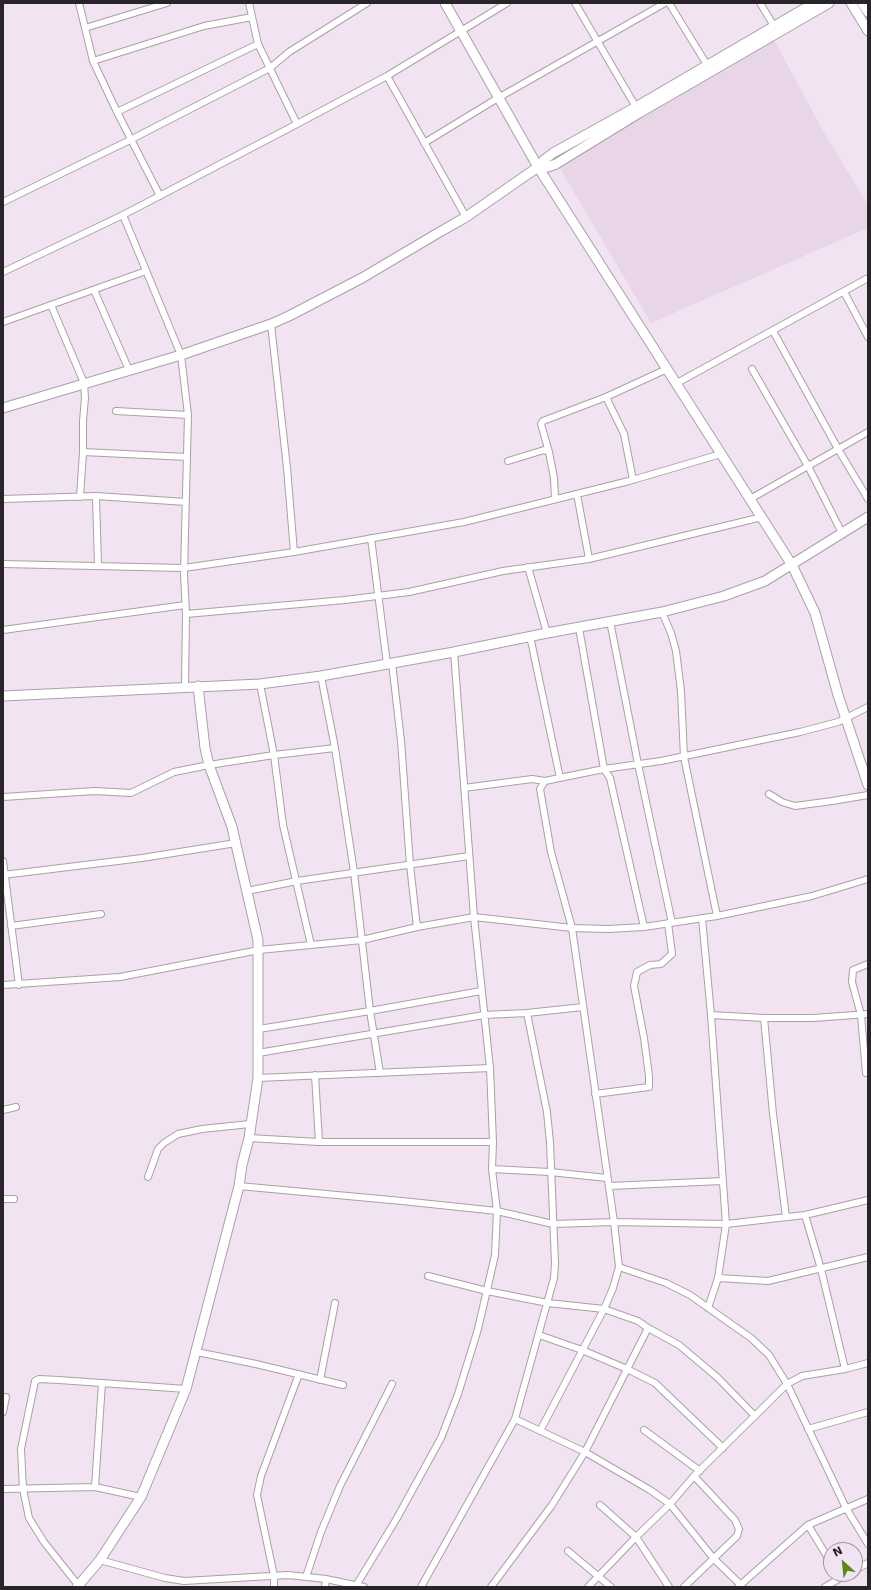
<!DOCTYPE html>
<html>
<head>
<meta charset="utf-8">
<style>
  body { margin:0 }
  #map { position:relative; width:871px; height:1590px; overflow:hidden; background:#f1e3f1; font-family:"DejaVu Sans",sans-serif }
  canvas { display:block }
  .frame { position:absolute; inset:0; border:4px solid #292429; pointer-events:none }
  .north { position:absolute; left:823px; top:1542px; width:40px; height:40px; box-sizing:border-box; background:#f1e3f1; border:1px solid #a197a1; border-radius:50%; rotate:333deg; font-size:11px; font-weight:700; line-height:16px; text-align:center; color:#292429 }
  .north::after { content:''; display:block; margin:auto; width:14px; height:18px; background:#5b8818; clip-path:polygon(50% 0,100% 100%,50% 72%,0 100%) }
</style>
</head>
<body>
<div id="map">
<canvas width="871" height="1590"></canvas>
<div class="frame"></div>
<div class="north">N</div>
</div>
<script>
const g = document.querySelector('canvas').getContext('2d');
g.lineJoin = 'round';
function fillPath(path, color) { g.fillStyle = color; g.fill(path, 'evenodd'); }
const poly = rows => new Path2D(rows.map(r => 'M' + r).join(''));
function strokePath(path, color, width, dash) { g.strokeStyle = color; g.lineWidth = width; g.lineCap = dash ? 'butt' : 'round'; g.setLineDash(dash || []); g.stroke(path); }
const built = poly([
  [772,36,823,131,868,205,868,228,651,323,558,165]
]);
const street = poly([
  [79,3,93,61,117,112,160,196],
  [249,3,258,44,297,124],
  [575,3,636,107],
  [669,3,709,68],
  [760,3,774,26,773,29],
  [85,28,167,3],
  [93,61,204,26,252,17],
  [387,76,466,217],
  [117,112,258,44],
  [424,143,498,98,665,3],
  [3,202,130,140,270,68,289,52,367,3],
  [123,215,181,355,188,415,184,573,186,614,185,687],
  [3,272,123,215,297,124,387,76,507,3],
  [94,290,129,370],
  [844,292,868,337],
  [51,305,84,383,85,398,83,421,83,452,80,497],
  [3,322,146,271],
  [271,324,287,468,294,552],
  [773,331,838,449,868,499],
  [752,369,808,466,842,533],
  [677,383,868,278],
  [606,397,667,369],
  [116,411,188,415],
  [83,452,187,457],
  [549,452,541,424,543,421,606,397,624,434,633,480],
  [508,461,544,450,549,452,554,478,555,499],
  [577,494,589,559],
  [96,496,98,566],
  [3,499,96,496,186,502],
  [750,499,868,432],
  [371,538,387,664],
  [3,564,184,568,294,552,464,522,629,481,721,454],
  [528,567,547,633],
  [662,612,671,633,676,651,681,691,684,757,717,916],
  [186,614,345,600,409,592,503,571,589,559,762,517],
  [610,621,638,764,672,923],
  [579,628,604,769,610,778,644,927],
  [3,630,185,605],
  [530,636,560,778],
  [392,663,401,741,410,865,417,927],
  [321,676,335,748,354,872,370,1011,380,1073],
  [260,684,274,755,283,825,311,945],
  [464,788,532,779,545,781],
  [769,794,782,802,795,806,832,801,868,795],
  [3,797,95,791,131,793,174,772,209,765,274,755,335,748],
  [3,861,19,985],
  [3,875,142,858,236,843],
  [247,891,297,881,469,856],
  [702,918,711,1015,726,1224,718,1278,708,1308],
  [11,926,101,914],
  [3,985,120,977,259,950,362,940,417,927,474,917,572,928,608,929,644,927,717,916,812,896,868,879],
  [711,1015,764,1018,813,1018,868,1014],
  [764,1018,773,1114,786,1217],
  [259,1029,370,1011,481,991],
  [258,1053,484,1015,527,1013,583,1007],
  [866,1073,861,1015,852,982,853,970,868,964],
  [315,1075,319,1142],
  [258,1078,490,1068],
  [595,1094,649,1087,649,1076,644,1038,634,986,637,972,650,965,661,964,672,954,668,923],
  [3,1110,16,1107],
  [249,1138,319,1142,493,1142],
  [492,1169,550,1172,607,1178],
  [148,1177,158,1149,164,1143,178,1134,202,1129,250,1124],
  [239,1186,402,1201,497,1211,553,1224,614,1222,726,1224,805,1215,868,1200],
  [609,1186,723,1181],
  [3,1199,14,1199],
  [805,1215,821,1269,845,1369],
  [619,1267,666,1283,690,1295,751,1338,769,1355,787,1384,846,1508,868,1544],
  [428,1276,487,1291,548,1303,604,1309,638,1321,648,1328,585,1452,552,1505,491,1587],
  [718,1278,768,1281,868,1257],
  [648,1328,679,1345,717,1377,755,1416],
  [539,1335,582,1350,627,1369,655,1383,723,1448],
  [197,1352,256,1364,343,1385],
  [320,1380,335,1303],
  [3,1412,6,1397],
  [515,1419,585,1452,650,1490,670,1504,714,1559,741,1585],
  [808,1429,868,1412],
  [644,1430,700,1471],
  [540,1431,604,1309,613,1288,619,1267,614,1222,572,928,551,852,540,789,545,781,569,776,604,769,661,761,800,732,838,722,868,707],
  [95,1487,102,1383],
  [3,1489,95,1487,141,1497],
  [600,1505,636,1537,669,1587],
  [808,1525,831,1563],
  [568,1551,611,1587],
  [100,1560,165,1578,184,1581,288,1575,326,1579,364,1587],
  [855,1570,868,1563],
  [306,1577,321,1532,340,1486,392,1384],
  [357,1584,397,1518,441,1438,458,1394,478,1329,495,1255,497,1211,492,1169,493,1142,490,1068,474,917,454,652],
  [78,1585,44,1542,29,1518,23,1489,21,1449,35,1381,39,1379,59,1380,186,1389],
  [274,1587,274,1576,257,1495,261,1476,299,1374],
  [325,1587,326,1579],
  [421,1587,515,1419,554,1278,555,1263,550,1143,547,1112,527,1013],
  [588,1587,636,1537,670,1504,694,1476,787,1384,802,1376,845,1369,868,1363],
  [684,1587,737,1536,739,1529,735,1520,694,1476],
  [738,1587,808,1525,868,1499],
  [825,1587,847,1574]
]);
const secondary = poly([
  [445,3,538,167,792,565,815,613,838,695,868,785],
  [851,3,868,31],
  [862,3,868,12],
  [538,167,548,167,556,164,639,113,829,3],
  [3,408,181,355,271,324,289,316,362,278,438,233,466,217,538,167,544,160,553,153,636,107,814,3],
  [3,696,260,684,321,676,454,652,547,633,662,612,724,596,765,581,868,517],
  [77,1587,100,1560,141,1497,186,1389,239,1186,242,1165,249,1138,258,1078,258,940,232,827,209,765,205,748,198,686]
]);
fillPath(built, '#e8d5e8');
strokePath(street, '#ab9fab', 8);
strokePath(secondary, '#ab9fab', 11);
strokePath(street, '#fff', 6);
strokePath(secondary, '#fff', 9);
</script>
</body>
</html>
